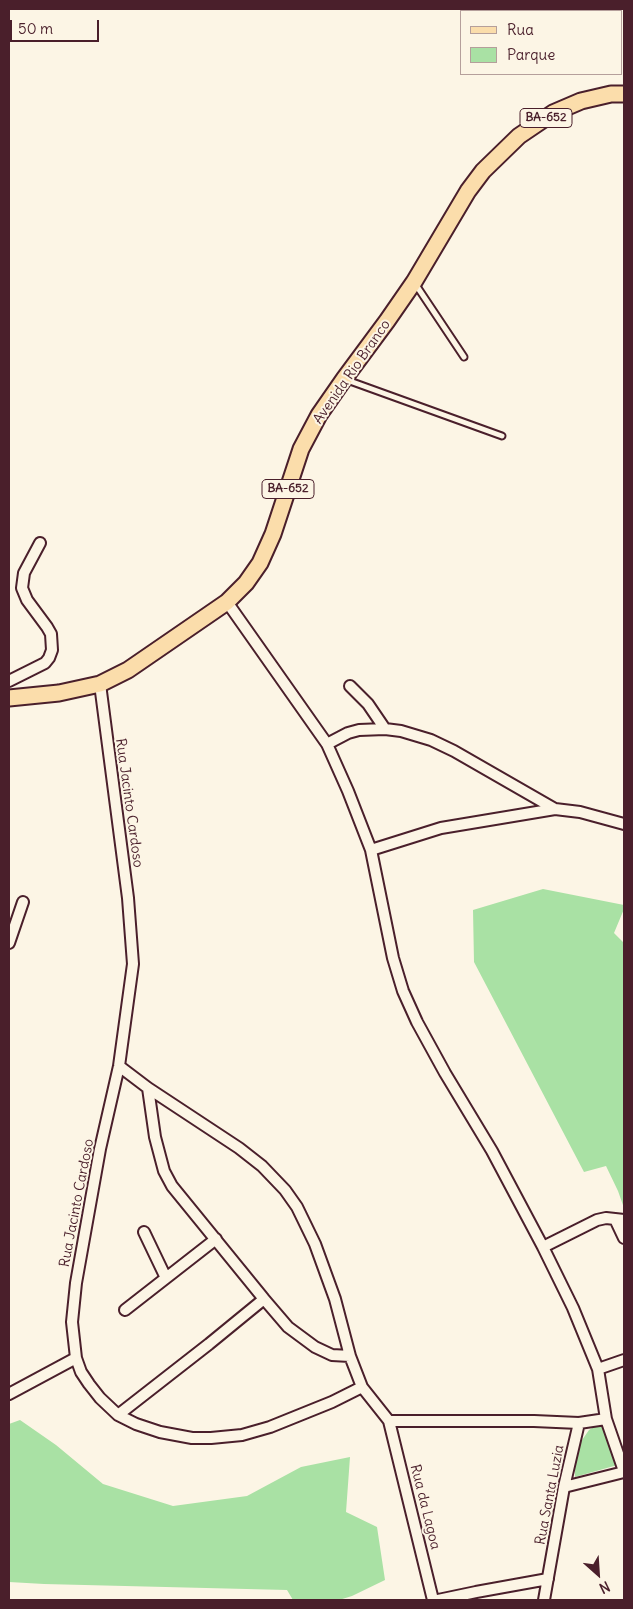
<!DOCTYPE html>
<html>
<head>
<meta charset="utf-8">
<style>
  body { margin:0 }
  #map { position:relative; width:633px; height:1609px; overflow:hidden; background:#fcf5e5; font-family:Delius,sans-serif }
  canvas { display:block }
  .frame { position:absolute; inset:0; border:10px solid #4a1f2b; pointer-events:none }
  .legend { position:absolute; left:460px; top:10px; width:162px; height:65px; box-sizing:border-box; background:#fcf5e5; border:1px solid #b59f9b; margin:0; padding:6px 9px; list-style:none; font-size:15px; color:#4a1f2b }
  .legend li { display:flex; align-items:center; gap:10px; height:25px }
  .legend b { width:25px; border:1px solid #b59f9b }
  .north { position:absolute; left:573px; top:1549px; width:50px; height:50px; -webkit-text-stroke:4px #fcf5e5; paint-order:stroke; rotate:154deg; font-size:14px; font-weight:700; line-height:20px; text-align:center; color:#4a1f2b }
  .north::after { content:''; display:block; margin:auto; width:18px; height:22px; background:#4a1f2b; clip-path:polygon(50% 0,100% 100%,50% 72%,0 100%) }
  .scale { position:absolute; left:10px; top:20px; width:89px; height:22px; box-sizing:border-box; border:2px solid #4a1f2b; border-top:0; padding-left:6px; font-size:15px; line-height:18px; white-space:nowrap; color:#4a1f2b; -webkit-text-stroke:4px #fcf5e5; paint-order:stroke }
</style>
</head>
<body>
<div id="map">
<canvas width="633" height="1609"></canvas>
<div class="frame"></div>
<ul class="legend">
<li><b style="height:6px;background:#fbddab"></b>Rua</li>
<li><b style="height:14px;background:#a9e1a4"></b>Parque</li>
</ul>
<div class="north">N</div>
<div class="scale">50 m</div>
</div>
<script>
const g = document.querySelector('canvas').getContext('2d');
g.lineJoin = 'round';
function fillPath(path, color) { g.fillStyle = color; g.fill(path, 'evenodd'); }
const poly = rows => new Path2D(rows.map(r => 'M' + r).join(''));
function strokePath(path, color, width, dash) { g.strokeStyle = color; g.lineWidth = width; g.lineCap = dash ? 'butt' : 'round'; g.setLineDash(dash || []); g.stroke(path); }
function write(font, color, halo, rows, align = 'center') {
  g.font = font + ' Delius,sans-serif'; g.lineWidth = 4; g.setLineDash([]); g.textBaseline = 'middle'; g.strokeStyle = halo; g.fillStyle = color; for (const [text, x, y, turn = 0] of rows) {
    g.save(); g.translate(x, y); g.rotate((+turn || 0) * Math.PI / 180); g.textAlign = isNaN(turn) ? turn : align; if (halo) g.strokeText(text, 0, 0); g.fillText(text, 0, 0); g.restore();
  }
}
const green = poly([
  [543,889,624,905,624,909,614,933,624,943,624,1208,618,1191,606,1166,584,1172,474,962,473,910],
  [20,1420,56,1445,103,1484,173,1506,247,1496,301,1467,350,1457,346,1512,377,1527,385,1580,352,1596,339,1600,293,1600,287,1590,44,1584,9,1582,9,1424],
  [598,1424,605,1426,621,1464,575,1477,575,1460,580,1443,589,1430]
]);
const lane = poly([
  [416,285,464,357],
  [347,380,502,436]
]);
const street = poly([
  [227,602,327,744,348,791,371,850,393,958,403,991,417,1022,445,1073,492,1151,543,1247,573,1308,598,1369,606,1419,624,1471],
  [9,681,45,663,49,658,52,650,51,634,47,627,27,600,22,588,24,573,40,543],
  [100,684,128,898,133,964,119,1066,100,1149,76,1283,72,1322,76,1358,81,1372,89,1384,100,1398,118,1415,136,1424,160,1432,192,1438,211,1438,242,1435,270,1427,332,1402,362,1387,389,1421,433,1600],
  [350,686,368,704,385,729],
  [327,744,348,733,359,730,385,729,401,731,431,740,454,751,555,809],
  [371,850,441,828,555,809,580,812,624,824],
  [9,943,23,902],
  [119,1066,148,1088,239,1148,262,1166,285,1190,297,1207,315,1244,335,1299,350,1356,362,1387],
  [148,1088,155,1137,164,1171,172,1186,264,1299,288,1327,315,1347,332,1355,350,1356],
  [615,1219,624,1238],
  [144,1232,166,1278],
  [543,1247,597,1220,606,1218,624,1220],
  [125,1310,216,1239],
  [598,1369,624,1360],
  [9,1394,76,1358],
  [118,1415,209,1344,264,1299],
  [389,1421,534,1421,579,1423],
  [564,1487,624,1472],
  [438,1600,476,1592,548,1579],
  [544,1600,564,1487,579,1423,606,1419]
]);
const primary = poly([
  [9,698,59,693,100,684,128,670,227,602,246,583,260,563,273,534,301,449,319,415,344,379,387,321,414,282,468,191,483,171,519,136,553,113,581,101,611,94,624,94]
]);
const shields = [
  [546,118,52],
  [288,489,52]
];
const shieldNames = [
  ["BA-652",546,118],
  ["BA-652",288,489]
];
const streetNames = [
  ["Avenida Rio Branco",352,372,-55],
  ["Rua Jacinto Cardoso",129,803,82],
  ["Rua Jacinto Cardoso",77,1203,-79],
  ["Rua Santa Luzia",550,1495,-79],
  ["Rua da Lagoa",425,1507,76]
];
fillPath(green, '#a9e1a4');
strokePath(lane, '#4a1f2b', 9);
strokePath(street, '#4a1f2b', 14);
strokePath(primary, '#4a1f2b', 19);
strokePath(lane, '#fcf5e5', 5);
strokePath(street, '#fcf5e5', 10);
strokePath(primary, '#fbddab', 15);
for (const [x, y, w] of shields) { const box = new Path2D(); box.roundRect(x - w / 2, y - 9.5, w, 19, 4); g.fillStyle = '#fcf5e5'; g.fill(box); strokePath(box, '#4a1f2b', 1); }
write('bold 12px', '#4a1f2b', null, shieldNames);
write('14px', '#4a1f2b', '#fcf5e5', streetNames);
</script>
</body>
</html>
